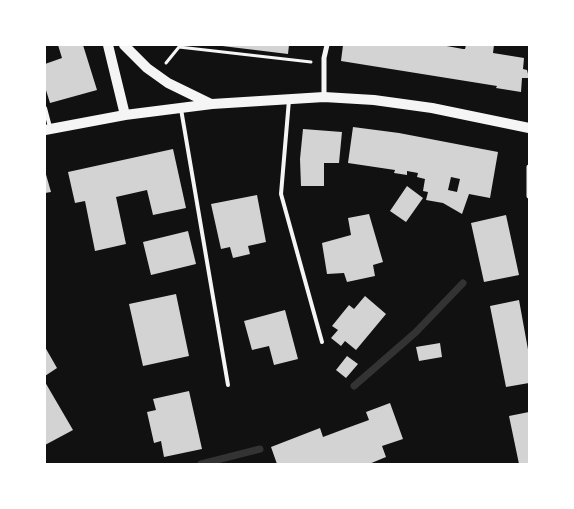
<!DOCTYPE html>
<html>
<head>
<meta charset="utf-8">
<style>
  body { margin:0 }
  #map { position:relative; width:574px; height:509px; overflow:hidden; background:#111; font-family:"Roboto Condensed",sans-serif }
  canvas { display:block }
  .frame { position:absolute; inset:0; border:46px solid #fff; pointer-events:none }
</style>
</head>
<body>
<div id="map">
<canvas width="574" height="509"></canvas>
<div class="frame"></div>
</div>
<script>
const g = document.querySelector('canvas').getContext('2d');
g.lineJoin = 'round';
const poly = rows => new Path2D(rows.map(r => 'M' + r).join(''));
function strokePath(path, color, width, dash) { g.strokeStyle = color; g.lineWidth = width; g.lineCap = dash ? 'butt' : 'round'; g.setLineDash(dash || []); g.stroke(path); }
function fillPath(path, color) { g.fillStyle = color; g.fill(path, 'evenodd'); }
const stream = poly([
  [354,386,416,332,463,283],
  [201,464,260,449]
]);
const building = poly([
  [58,45,83,45,97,90,50,103,45,87,45,64,62,58],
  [214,45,289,45,288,54],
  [343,45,441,45,463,49,465,49,466,45,494,45,493,53,524,58,523,69,527,70,529,78,522,78,521,92,496,88,497,86,341,61],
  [353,127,399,133,498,152,490,198,469,194,462,214,443,203,426,200,428,192,423,191,425,179,417,177,418,173,407,171,407,175,394,173,395,170,348,163],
  [451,177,460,179,457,192,448,190],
  [303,129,342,132,339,163,324,163,324,186,301,186,300,159],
  [173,149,186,208,153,215,147,190,116,197,126,244,95,251,85,201,75,203,68,172],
  [45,171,51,192,45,193],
  [407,186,423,198,406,222,390,211],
  [257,195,266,242,248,246,250,254,233,258,230,247,221,249,211,204],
  [369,214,383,262,373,265,375,276,347,282,344,273,327,274,322,243,351,235,348,218],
  [506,215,519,275,484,282,471,223],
  [188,231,196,264,151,275,143,242],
  [176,294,189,356,143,366,129,304],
  [365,296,386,314,356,350,345,341,341,346,331,338,338,330,332,326,349,305,354,309],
  [519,300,529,355,529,383,506,387,490,306],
  [285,310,298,359,274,365,269,346,252,350,244,321],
  [440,343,442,357,419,361,416,347],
  [45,347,57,368,45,376],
  [347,356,358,364,346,378,336,370],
  [45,382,73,430,45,445],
  [189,391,202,449,164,457,161,441,154,443,147,412,156,410,153,399],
  [390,403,403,439,382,446,386,457,369,464,277,464,271,447,320,428,323,437,347,428,369,420,366,412],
  [529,412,529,464,519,464,509,416]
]);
const path = poly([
  [166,63,179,47,311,62]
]);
const service = poly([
  [289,100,281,194,322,342],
  [45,108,50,127],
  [181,109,228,385]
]);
const minor = poly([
  [324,97,324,58,327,45],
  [529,167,529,196]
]);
const secondary = poly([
  [108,45,125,115],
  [124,45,147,68,168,83,211,104],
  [45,130,125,115,212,104,324,97,374,100,432,108,529,128]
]);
strokePath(stream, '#333', 7);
fillPath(building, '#d3d3d3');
strokePath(path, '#f5f5f5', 3);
strokePath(service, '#f5f5f5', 4);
strokePath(minor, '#f5f5f5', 5);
strokePath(secondary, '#f5f5f5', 10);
</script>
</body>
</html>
